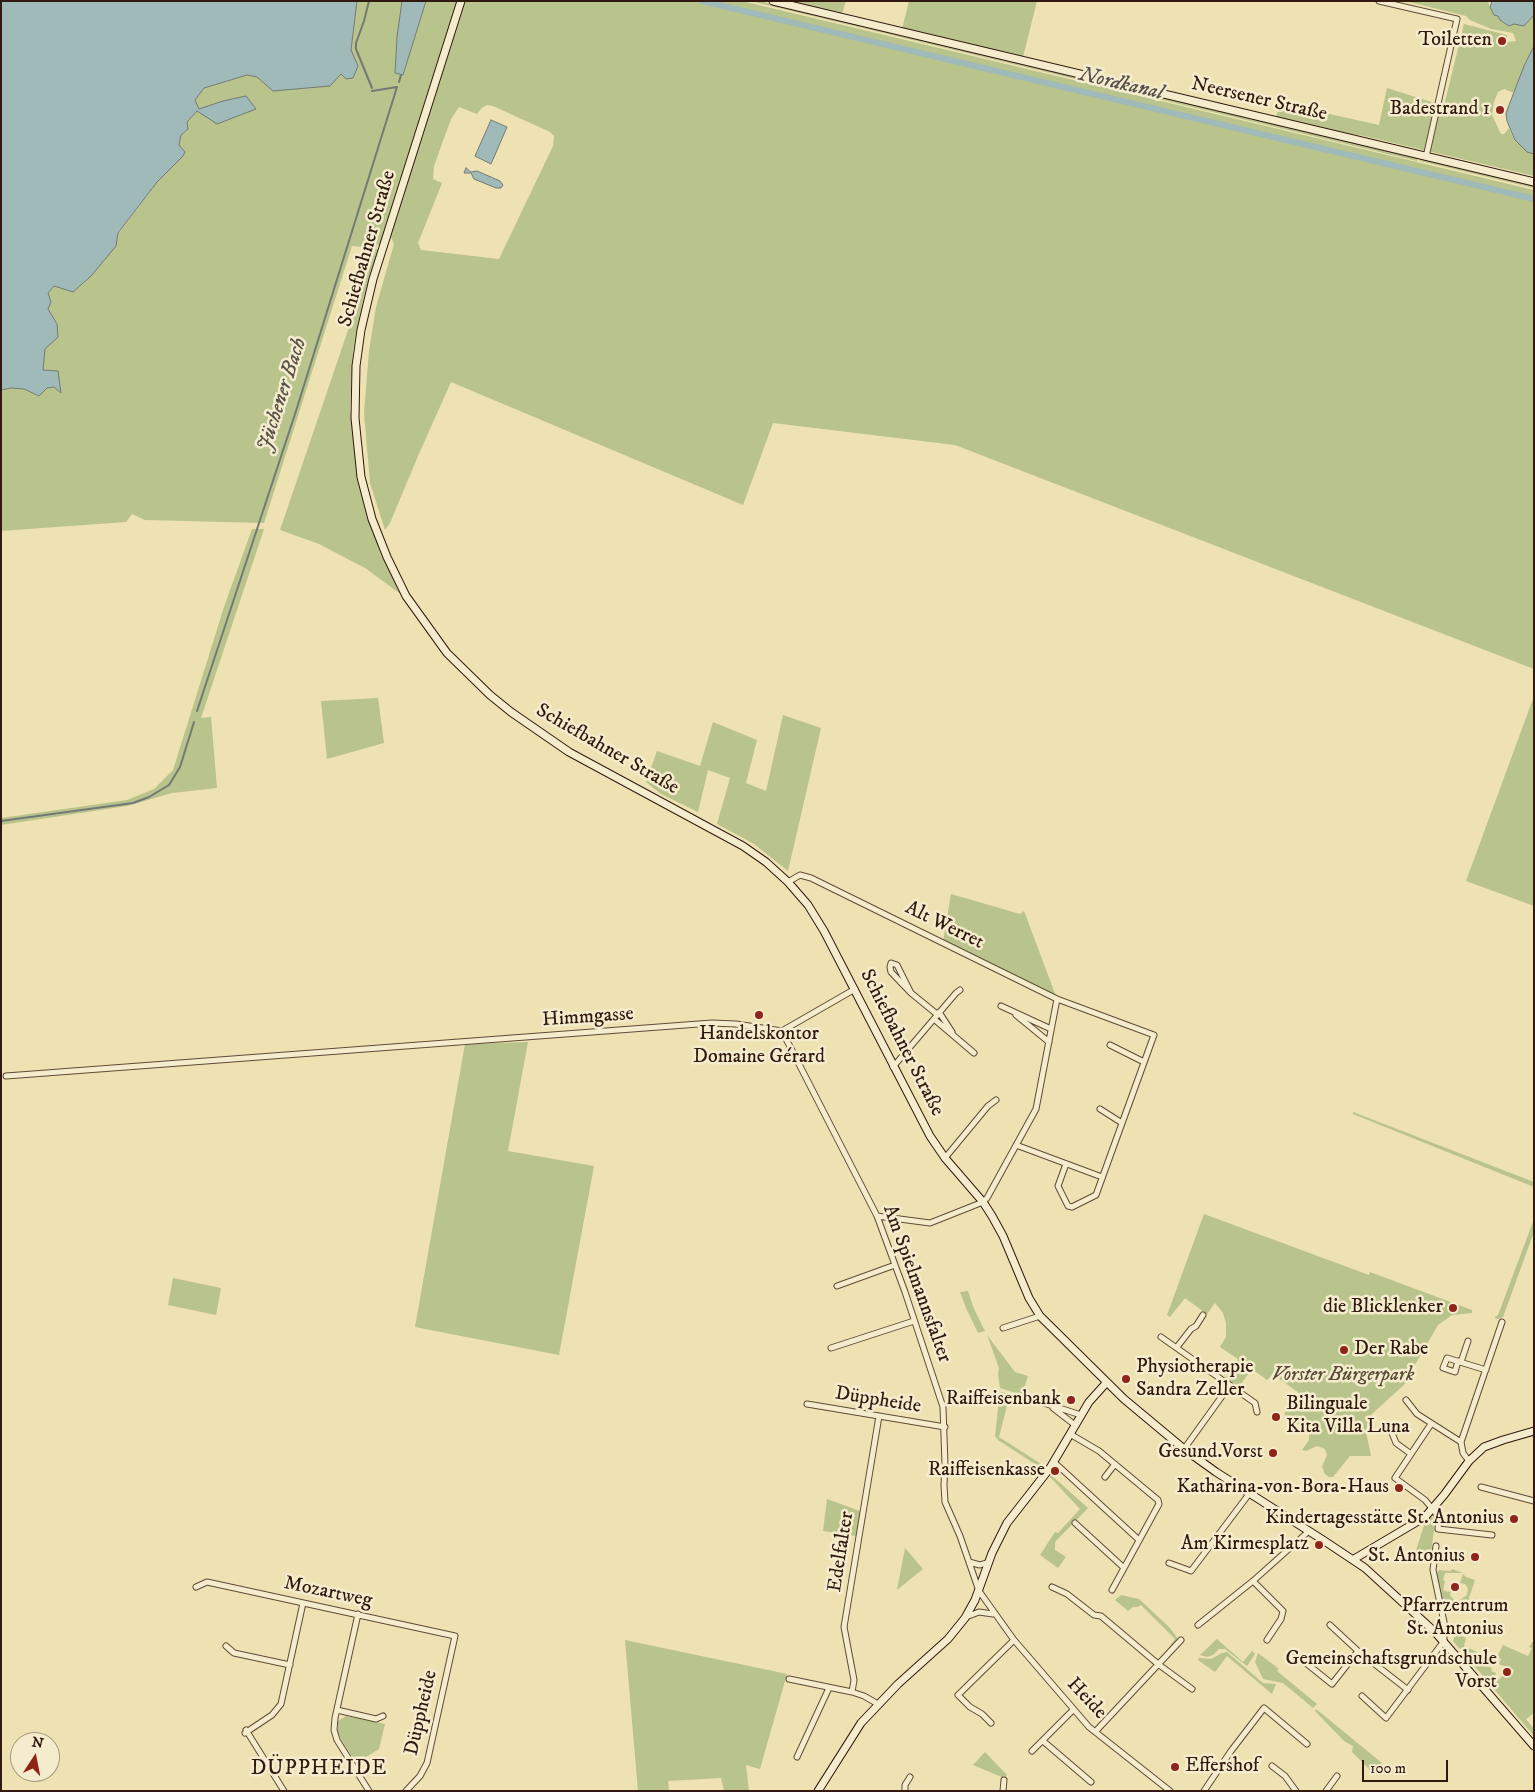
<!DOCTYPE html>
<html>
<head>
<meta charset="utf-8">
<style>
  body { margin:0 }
  #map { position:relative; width:1535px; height:1792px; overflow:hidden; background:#eee1b2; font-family:"IM FELL DW Pica",serif }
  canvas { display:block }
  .frame { position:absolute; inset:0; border:2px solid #311910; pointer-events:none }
  .north { position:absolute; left:10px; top:1732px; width:50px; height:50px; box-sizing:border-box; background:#f4eccd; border:1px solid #a69881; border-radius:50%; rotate:11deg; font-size:14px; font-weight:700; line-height:20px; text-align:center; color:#311910 }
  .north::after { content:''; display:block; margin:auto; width:18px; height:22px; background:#8f2418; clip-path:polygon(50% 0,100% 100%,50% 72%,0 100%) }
  .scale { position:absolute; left:1362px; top:1760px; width:86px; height:22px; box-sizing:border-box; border:2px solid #311910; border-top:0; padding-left:6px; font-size:15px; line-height:18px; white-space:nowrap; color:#311910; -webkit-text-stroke:4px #f4eccd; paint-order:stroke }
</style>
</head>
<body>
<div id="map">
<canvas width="1535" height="1792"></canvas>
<div class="frame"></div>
<div class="north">N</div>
<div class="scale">100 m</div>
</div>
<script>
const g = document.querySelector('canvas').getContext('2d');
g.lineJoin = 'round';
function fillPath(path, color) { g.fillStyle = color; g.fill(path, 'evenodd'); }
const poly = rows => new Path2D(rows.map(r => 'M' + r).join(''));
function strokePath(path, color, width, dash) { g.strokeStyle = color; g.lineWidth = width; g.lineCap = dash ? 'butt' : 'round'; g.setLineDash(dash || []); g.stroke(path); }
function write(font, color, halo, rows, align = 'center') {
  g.font = font + ' "IM FELL DW Pica",serif'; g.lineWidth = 5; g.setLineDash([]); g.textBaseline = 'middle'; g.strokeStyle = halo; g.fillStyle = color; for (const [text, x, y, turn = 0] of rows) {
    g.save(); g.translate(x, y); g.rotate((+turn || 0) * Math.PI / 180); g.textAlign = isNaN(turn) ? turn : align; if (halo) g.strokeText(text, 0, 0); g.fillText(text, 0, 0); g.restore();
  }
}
const green = poly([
  [357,1,402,1,397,37,395,72,403,75,426,1,457,1,380,245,377,245,376,248,378,250,363,300,353,350,350,408,359,482,381,555,402,595,365,568,319,544,280,530,376,248,352,246,264,523,145,520,132,514,126,522,1,531,1,390,11,388,24,389,39,396,47,388,54,387,61,393,43,371,45,349,57,324,48,309,51,302,48,293,54,286,116,246,118,234,157,182,183,156,185,152,179,145,181,135,188,129,187,122,197,111,223,101,199,110,195,100,204,88,247,75,257,77,341,74,358,66,351,50],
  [465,1,742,1,1534,190,1534,669,955,445,773,423,743,505,451,382,418,456,390,523,385,530,370,483,364,413,369,351,376,307,394,244,390,235],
  [487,105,493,106,550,132,554,136,553,146,499,259,421,250,418,243,442,183,433,179,434,166,451,119,459,107,477,114,482,108],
  [750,1,759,1,1418,158,1417,161],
  [788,1,846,1,842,14],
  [909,1,1037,1,1023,57,902,29],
  [1405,1,1488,1,1489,5,1494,15,1498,16,1501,20,1509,24,1530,20,1534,15,1534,46,1524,66,1514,93,1504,89,1498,92,1494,102,1492,115,1501,134,1504,134,1509,128,1515,141,1527,152,1534,154,1534,176,1364,136,1331,131,1276,118,1280,103,1379,125,1387,88,1444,106,1464,24,1507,35,1507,39,1496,39,1496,43,1516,41,1513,33,1491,29,1470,20,1466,16],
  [1420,159,1534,186,1534,188,1420,161],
  [252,529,264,529,201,718,211,717,217,788,172,793,127,806,1,825,1,818,127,800,154,789,173,770,224,607],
  [1534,696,1534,906,1466,881],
  [378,698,384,743,327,759,321,701],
  [783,715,821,728,788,871,754,844,717,824,730,778,708,770,698,812,661,794,646,782,657,751,700,766,713,722,757,740,746,783,766,791],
  [951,894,1020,914,1024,911,1057,999,943,942],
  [528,1042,508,1151,594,1166,559,1355,415,1327,465,1044],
  [1353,1112,1534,1182,1534,1187,1353,1114],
  [1204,1214,1369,1275,1370,1272,1472,1310,1472,1313,1452,1315,1438,1325,1408,1377,1407,1382,1372,1414,1368,1421,1366,1432,1371,1456,1350,1456,1333,1477,1329,1477,1325,1474,1322,1467,1327,1455,1325,1449,1317,1446,1306,1451,1302,1450,1309,1440,1309,1432,1284,1414,1299,1393,1273,1374,1267,1380,1252,1369,1238,1388,1225,1378,1238,1359,1220,1347,1226,1337,1226,1323,1223,1313,1215,1303,1207,1314,1185,1298,1170,1317,1167,1315],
  [1534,1219,1534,1232,1503,1317,1499,1319,1496,1319,1495,1317,1498,1315],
  [173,1278,221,1288,216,1315,168,1305],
  [968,1291,974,1309,985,1331,978,1333,966,1308,960,1292],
  [987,1335,1015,1372,1028,1376,1022,1395,1000,1388,998,1374,999,1368],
  [1000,1392,1010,1394,999,1437,1046,1467,1044,1470,998,1440,995,1436],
  [1051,1475,1088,1508,1055,1542,1055,1550,1066,1557,1058,1568,1040,1555,1055,1532,1058,1533,1080,1509,1050,1477],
  [827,1499,860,1511,856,1536,823,1531],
  [1431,1517,1435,1519,1435,1522,1430,1560,1415,1554,1425,1522],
  [905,1548,923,1569,897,1590],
  [1452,1569,1463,1573,1445,1573,1443,1580,1445,1581,1443,1590,1448,1592,1451,1591,1450,1595,1454,1600,1460,1600,1467,1595,1468,1588,1465,1584,1460,1583,1463,1574,1466,1577,1475,1580,1466,1607,1462,1605,1447,1609,1444,1607,1437,1577,1437,1573,1439,1570,1451,1571],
  [1121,1595,1139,1599,1170,1628,1178,1639,1178,1642,1159,1661,1175,1639,1141,1605,1138,1607,1133,1607,1128,1611,1115,1600],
  [1456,1634,1466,1638,1464,1646,1479,1653,1478,1656,1483,1658,1483,1661,1488,1663,1487,1666,1492,1668,1491,1671,1496,1673,1495,1676,1500,1679,1502,1676,1507,1678,1509,1675,1512,1675,1514,1670,1499,1664,1501,1659,1497,1657,1503,1645,1528,1656,1532,1648,1529,1647,1534,1640,1534,1713,1526,1719,1534,1729,1534,1736,1453,1641],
  [1217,1639,1243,1662,1252,1651,1255,1654,1247,1666,1225,1649,1219,1649,1213,1655,1207,1657,1200,1655],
  [625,1640,787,1674,760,1769,746,1765,749,1791,724,1791,721,1778,668,1781,669,1791,638,1791],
  [1227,1652,1263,1683,1276,1684,1272,1694,1227,1656,1215,1672,1198,1660,1199,1658,1211,1659,1222,1653],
  [1258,1653,1279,1669,1277,1671,1317,1704,1313,1708,1283,1683,1263,1679,1255,1662],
  [1316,1709,1382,1763,1374,1774,1352,1752,1353,1746,1344,1741,1315,1711],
  [346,1716,385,1724,379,1749,356,1763,341,1739,337,1730,338,1721],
  [985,1752,1007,1775,1004,1778,973,1765]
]);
const water = poly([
  [1,1,357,1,351,50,358,66,353,78,346,79,341,74,330,86,273,91,257,77,247,75,204,88,195,100,199,109,223,101,246,96,256,109,217,124,197,111,187,122,188,129,181,135,179,145,185,152,183,156,157,182,118,233,116,246,91,276,73,292,54,286,48,293,51,302,48,309,57,324,58,337,45,349,43,370,58,371,61,393,54,387,47,388,39,396,24,389,11,388,1,390,1,1],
  [402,1,426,1,403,75,395,73,397,37,402,1],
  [1492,1,1534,1,1534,15,1524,26,1514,24,1509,26,1500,20,1498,16,1494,15,1490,7,1492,1],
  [1534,46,1534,154,1527,152,1515,140,1507,121,1506,113,1524,66,1534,46],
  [491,120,507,127,491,164,475,156,491,120],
  [466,168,471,172,477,171,500,181,503,185,501,188,496,188,474,179,471,173,464,173,466,168]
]);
const stream = poly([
  [369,1,364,21,356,43,356,49,372,88],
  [399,82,401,75],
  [197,711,296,411,397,87,372,91],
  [1,821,133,803,149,797,169,785,180,767,194,722]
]);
const canal = poly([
  [702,1,1534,199]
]);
const street = poly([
  [1379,1,1457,19,1426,157],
  [788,882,800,875,811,878,1057,999,1036,1109,987,1198,983,1202,930,1223,877,1216],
  [911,993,891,972,890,967,891,963,897,965,911,993,938,1015],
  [1057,999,1154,1035,1096,1195,1072,1207,1068,1206,1058,1186,1066,1164],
  [1001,1006,1051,1029],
  [939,1012,952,1032],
  [1016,1015,1049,1042],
  [934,1019,974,1053],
  [782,1031,877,1216,905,1292,943,1407,945,1465,944,1485,945,1502,960,1536,979,1591,1014,1640,1089,1727,1170,1791],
  [1110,1045,1144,1062],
  [893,1067,956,993,960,990],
  [6,1076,712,1023,736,1024,782,1031,855,989],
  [1100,1109,1122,1123],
  [1016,1145,1102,1177],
  [945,1158,988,1106,996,1100],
  [837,1286,895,1265],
  [1003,1328,1040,1316],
  [1161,1337,1255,1403,1257,1412],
  [1177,1347,1191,1329,1196,1326,1203,1315],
  [831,1348,914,1321],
  [1458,1361,1455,1372,1443,1368,1447,1358,1486,1370],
  [1461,1362,1468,1341],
  [1022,1396,1081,1415],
  [1406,1400,1417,1414,1461,1442],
  [807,1404,945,1427],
  [1053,1408,1075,1425],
  [1431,1424,1395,1478,1425,1500,1435,1512,1439,1520,1438,1529,1492,1535],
  [1392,1433,1396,1443,1411,1454],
  [1070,1434,1099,1451,1158,1500,1159,1504,1112,1590],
  [1184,1449,1230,1385],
  [1469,1461,1463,1453,1461,1442,1502,1322],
  [1054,1462,1139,1540],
  [1105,1477,1115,1464],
  [1481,1487,1534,1501],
  [1075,1523,1123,1567],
  [969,1562,980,1565,989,1562],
  [1169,1563,1191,1571,1249,1494],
  [1253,1581,1283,1611,1281,1619,1267,1640],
  [196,1587,207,1582,455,1636,427,1763,420,1776,406,1791],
  [1052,1587,1067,1594,1094,1615,1101,1616,1158,1664,1192,1689],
  [358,1614,335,1718,334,1730,337,1740,369,1791],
  [966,1617,979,1612,993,1614],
  [1198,1625,1253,1581,1309,1531],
  [1330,1625,1358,1651,1408,1690],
  [226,1646,234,1653,290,1665],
  [1296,1655,1332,1684,1358,1651],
  [789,1679,852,1692,864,1696,878,1704],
  [852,1692,854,1680,844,1627,879,1416],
  [1362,1696,1386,1718,1444,1641,1444,1622,1433,1570,1436,1546],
  [337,1710,376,1719,383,1716],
  [991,1723,982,1714,970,1707,958,1695,1014,1640],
  [246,1730,284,1791],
  [1095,1732,1181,1640],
  [245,1733,272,1715,281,1704,303,1603],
  [1043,1741,1091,1782],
  [1032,1751,1073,1710],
  [797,1757,829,1688],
  [1272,1766,1285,1776,1296,1791],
  [905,1791,905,1785,910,1777],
  [1003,1791,1004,1780],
  [1204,1791,1231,1751,1264,1708,1307,1744],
  [1326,1791,1337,1776]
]);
const secondary = poly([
  [461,1,373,279,361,330,356,366,355,418,361,477,372,519,387,557,406,596,447,653,490,695,511,712,569,752,743,846,766,862,788,882,808,905,824,931,930,1136,945,1158,983,1202,992,1216,1003,1236,1029,1298,1040,1316,1124,1399,1184,1449,1216,1472,1323,1540,1365,1568,1435,1632,1534,1746],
  [773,1,1534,182],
  [1354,1559,1425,1517,1444,1495,1469,1461,1484,1447,1503,1440,1534,1431],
  [818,1791,861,1723,898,1684,948,1639,965,1618,975,1600,992,1553,1007,1523,1050,1468,1089,1402,1107,1382]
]);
const markers = [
  [1502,41,5,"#8f2418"],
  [1500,110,5,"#8f2418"],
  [759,1015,5,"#8f2418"],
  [1453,1308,5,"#8f2418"],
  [1344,1350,5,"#8f2418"],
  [1126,1379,5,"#8f2418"],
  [1071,1400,5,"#8f2418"],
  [1276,1417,5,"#8f2418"],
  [1273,1453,5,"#8f2418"],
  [1055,1471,5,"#8f2418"],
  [1399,1488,5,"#8f2418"],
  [1514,1519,5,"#8f2418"],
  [1319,1545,5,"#8f2418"],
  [1475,1557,5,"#8f2418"],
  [1455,1587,5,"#8f2418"],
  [1507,1672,5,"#8f2418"],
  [1175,1767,5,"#8f2418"]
];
const poiNames = [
  ["Toiletten",1492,41],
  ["Badestrand 1",1490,110],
  ["Handelskontor",759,1035,"center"],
  ["Domaine Gérard",759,1058,"center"],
  ["die Blicklenker",1443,1308],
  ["Der Rabe",1354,1350,"left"],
  ["Physiotherapie",1136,1368,"left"],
  ["Sandra Zeller",1136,1391,"left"],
  ["Raiffeisenbank",1061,1400],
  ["Bilinguale",1286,1405,"left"],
  ["Kita Villa Luna",1286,1428,"left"],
  ["Gesund.Vorst",1263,1453],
  ["Raiffeisenkasse",1045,1471],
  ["Katharina-von-Bora-Haus",1389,1488],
  ["Kindertagesstätte St. Antonius",1504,1519],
  ["Am Kirmesplatz",1309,1545],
  ["St. Antonius",1465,1557],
  ["Pfarrzentrum",1455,1607,"center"],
  ["St. Antonius",1455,1630,"center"],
  ["Gemeinschaftsgrundschule",1497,1660],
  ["Vorst",1497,1683],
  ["Effershof",1185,1767,"left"]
];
const streetNames = [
  ["Neersener Straße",1259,100,13],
  ["Schiefbahner Straße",368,249,-74],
  ["Schiefbahner Straße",607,750,30],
  ["Alt Werret",944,926,26],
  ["Himmgasse",588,1018,-4],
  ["Schiefbahner Straße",901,1043,63],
  ["Am Spielmannsfalter",916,1284,70],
  ["Düppheide",878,1401,9],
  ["Edelfalter",842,1552,-81],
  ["Mozartweg",328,1593,12],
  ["Heide",1086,1699,47],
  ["Düppheide",422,1713,-77]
];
const parkNames = [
  ["Vorster Bürgerpark",1343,1376]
];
const waterNames = [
  ["Nordkanal",1121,85,13],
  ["Jüchener Bach",283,395,-72]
];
const neighbourhoodNames = [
  ["DÜPPHEIDE",319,1770]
];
fillPath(green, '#b9c38c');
fillPath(water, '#9fbab8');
strokePath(water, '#737a75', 1);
strokePath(stream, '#737a75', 2);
strokePath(canal, '#9fbab8', 6);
strokePath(street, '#604b38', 7);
strokePath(secondary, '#311910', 9);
strokePath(street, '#f4eccd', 5);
strokePath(secondary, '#f4eccd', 7);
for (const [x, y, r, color] of markers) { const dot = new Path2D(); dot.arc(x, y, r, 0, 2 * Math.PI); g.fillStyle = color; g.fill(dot); strokePath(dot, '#f4eccd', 2); }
write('20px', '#311910', '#f4eccd', poiNames, 'right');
write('20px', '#311910', '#f4eccd', streetNames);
write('italic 20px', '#5a4c35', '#f4eccd', parkNames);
write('italic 21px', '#58514b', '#f4eccd', waterNames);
g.letterSpacing = '1px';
write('21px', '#311910', '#f4eccd', neighbourhoodNames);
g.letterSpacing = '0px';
</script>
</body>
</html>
